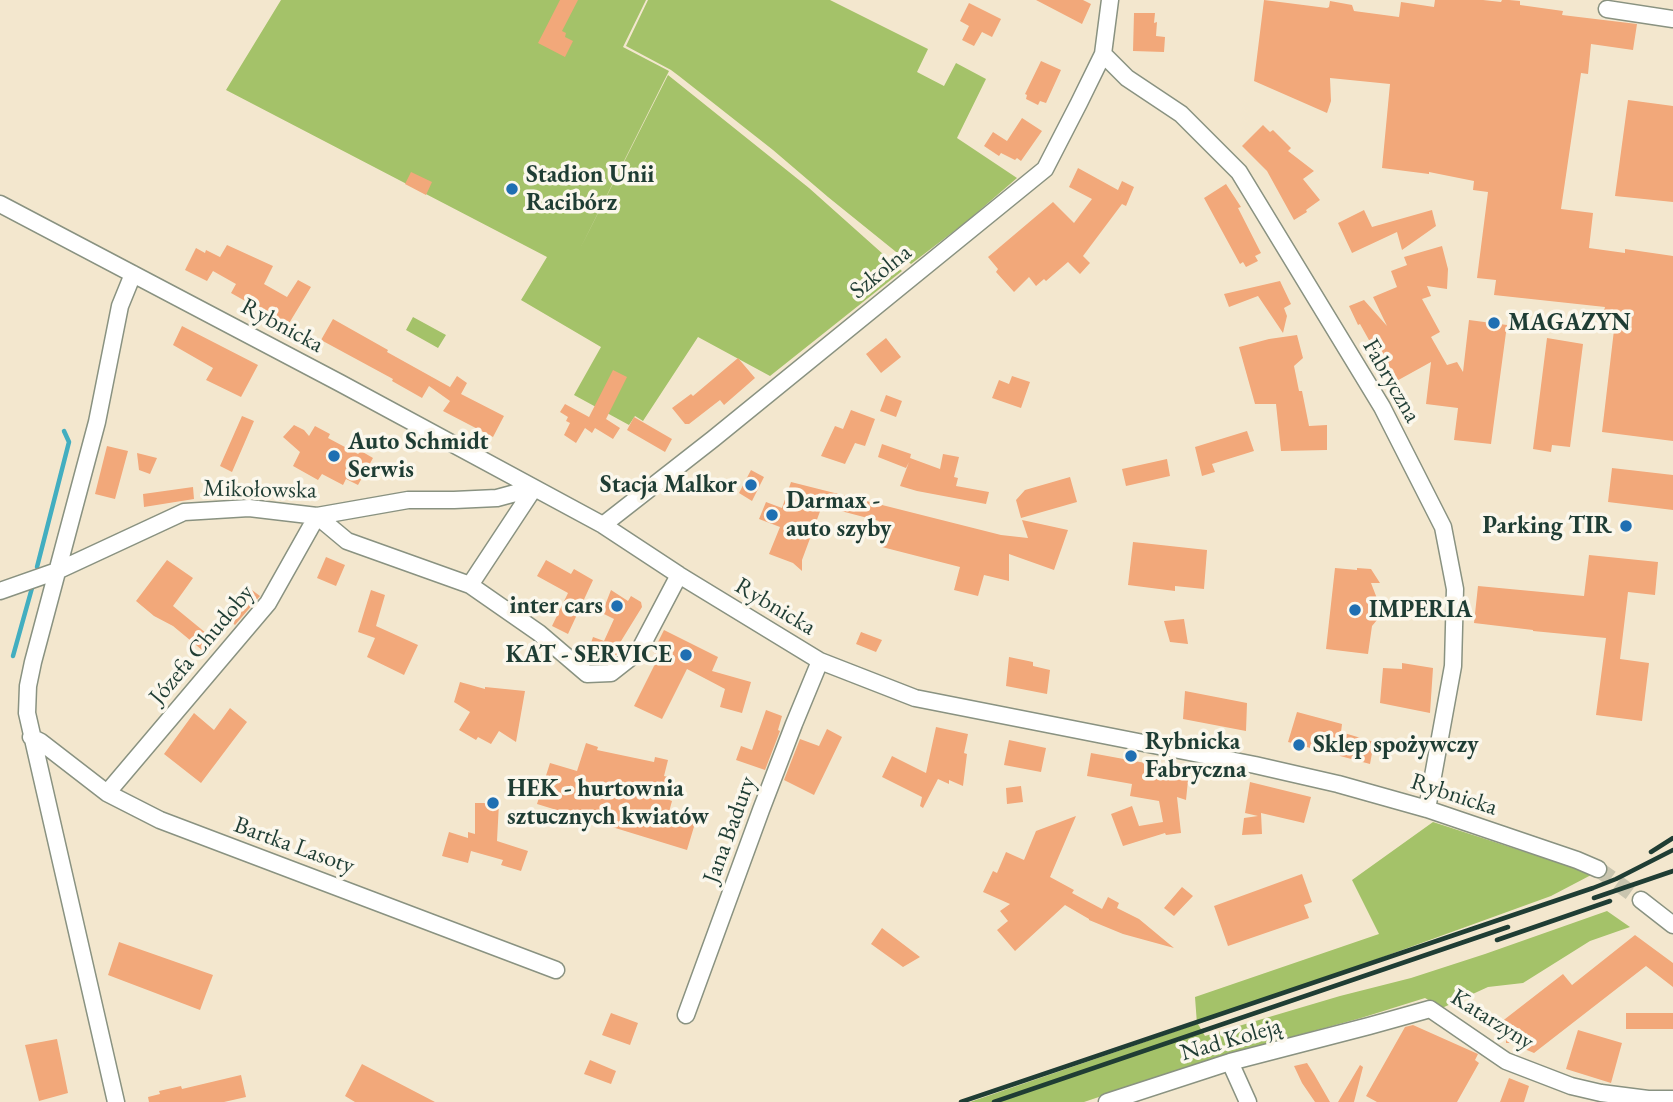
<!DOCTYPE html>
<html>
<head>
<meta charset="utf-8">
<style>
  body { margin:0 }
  canvas { display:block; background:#f3e7ce }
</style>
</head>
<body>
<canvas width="1673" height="1102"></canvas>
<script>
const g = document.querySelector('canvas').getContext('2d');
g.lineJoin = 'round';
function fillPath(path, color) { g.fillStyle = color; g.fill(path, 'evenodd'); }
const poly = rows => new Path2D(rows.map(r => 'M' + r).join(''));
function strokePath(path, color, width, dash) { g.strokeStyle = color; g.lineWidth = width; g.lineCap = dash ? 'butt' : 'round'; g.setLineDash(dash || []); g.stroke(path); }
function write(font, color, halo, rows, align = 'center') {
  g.font = font + ' "EB Garamond",serif'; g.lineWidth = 7; g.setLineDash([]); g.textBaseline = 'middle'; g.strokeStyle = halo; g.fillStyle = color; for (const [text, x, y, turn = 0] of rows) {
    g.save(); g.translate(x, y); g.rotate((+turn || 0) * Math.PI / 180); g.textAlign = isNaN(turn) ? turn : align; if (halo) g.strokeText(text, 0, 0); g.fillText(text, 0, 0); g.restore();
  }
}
const green = poly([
  [281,0,646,0,623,47,669,71,581,247,668,75,809,188,902,271,770,376,698,337,643,421,635,416,629,425,574,395,601,347,521,300,547,257,226,90],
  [648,0,830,0,928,49,917,72,944,86,956,63,986,79,957,138,1017,178,966,222,911,264,828,197,773,150,679,76,671,70,626,46],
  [413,317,446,335,438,348,406,330],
  [1433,822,1593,874,1551,896,1198,1024,1205,1036,1340,996,1411,978,1485,954,1607,911,1630,927,1590,941,1523,983,1488,987,1442,1008,1425,998,1361,1018,1218,1057,1084,1102,970,1102,1197,1024,1195,997,1379,934,1352,880]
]);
const stream = poly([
  [37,567,69,442,64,431],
  [13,656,32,588]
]);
const building = poly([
  [560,0,578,0,562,31,566,33,565,37,573,41,565,57,538,43],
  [1036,0,1083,0,1091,4,1082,24],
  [1264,0,1327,8,1329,7,1330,1,1352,5,1354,11,1399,17,1401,2,1434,7,1435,0,1483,0,1501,2,1502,0,1509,0,1520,1,1520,5,1563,11,1562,15,1637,24,1633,50,1591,44,1588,74,1581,73,1561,209,1593,213,1589,248,1625,253,1625,249,1673,256,1673,441,1602,432,1616,313,1604,311,1605,307,1494,295,1496,280,1477,278,1488,192,1473,190,1474,181,1429,172,1429,174,1382,168,1390,84,1330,78,1331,101,1327,113,1254,81],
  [969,3,1001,19,992,37,982,32,974,46,962,40,969,26,960,21],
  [1134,13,1155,13,1154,23,1157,22,1156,36,1165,37,1164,52,1133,51],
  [1041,61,1061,70,1046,103,1040,101,1038,105,1026,99,1027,95,1025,94],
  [1628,100,1673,106,1673,202,1615,196],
  [1022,118,1042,131,1021,161,1017,158,1015,160,1001,153,999,156,984,146,993,132,1007,141],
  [1263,125,1270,132,1273,130,1291,148,1288,151,1314,171,1303,179,1320,200,1306,210,1307,212,1294,220,1267,171,1242,146],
  [1078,168,1118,190,1122,181,1134,187,1126,206,1122,204,1083,256,1090,263,1080,274,1068,262,1046,281,1044,279,1036,286,1029,277,1014,292,996,272,998,269,988,257,1053,202,1074,223,1092,199,1069,187],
  [411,172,432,182,426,195,405,184],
  [1226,184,1241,207,1238,208,1261,253,1255,256,1258,261,1246,267,1243,262,1240,264,1204,198],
  [1364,210,1372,227,1432,210,1436,226,1402,250,1397,232,1352,253,1338,223],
  [227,245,273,266,264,284,287,297,298,280,311,287,288,325,231,293,236,284,213,271,207,281,185,270,196,248,205,253,206,250,220,257],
  [1442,246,1448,269,1447,289,1427,286,1431,296,1422,299,1440,332,1431,337,1447,365,1457,362,1463,372,1469,320,1507,325,1491,444,1454,440,1458,408,1426,404,1431,362,1393,383,1360,324,1358,325,1349,306,1364,300,1387,326,1373,297,1397,287,1391,271,1407,265,1404,257],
  [1280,281,1291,304,1284,308,1287,316,1283,333,1258,296,1229,307,1224,294],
  [333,319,388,350,387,352,450,387,457,376,467,383,461,394,504,416,493,437,443,411,450,401,429,386,422,398,392,381,393,379,321,340],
  [182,326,258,365,241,397,206,380,213,368,173,345],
  [1297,335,1303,358,1294,366,1299,391,1302,391,1309,426,1327,425,1327,450,1281,451,1276,404,1255,404,1239,347,1269,339],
  [886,338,901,357,881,373,866,354],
  [1547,338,1583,344,1570,447,1552,445,1551,452,1533,449],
  [738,358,755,378,724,405,720,400,689,424,685,424,672,408,691,394,693,396],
  [613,370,627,377,606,419,620,428,613,439,595,428,592,433,585,428,576,443,564,435,570,423,566,421,568,417,560,412,565,404,589,417],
  [1012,376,1030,382,1021,408,992,398,999,380,1009,384],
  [886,395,902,401,896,417,880,411],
  [851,410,875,419,865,446,855,443,845,464,821,456,835,426,843,429],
  [242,416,254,421,232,472,220,466],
  [634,417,672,439,665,452,627,430],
  [294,425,304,430,309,436,315,426,330,434,328,438,358,454,361,451,373,458,358,485,346,479,343,485,322,474,318,480,293,466,300,452,283,437],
  [1247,431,1254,451,1212,464,1215,472,1202,476,1195,447],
  [882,444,911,454,910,458,940,469,943,454,959,457,954,477,958,478,956,486,989,492,986,504,917,491,900,486,909,462,906,468,878,457],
  [107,446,128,451,115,499,95,494],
  [137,453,157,458,150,474,139,470],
  [1167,459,1170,476,1126,486,1122,469],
  [1612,468,1673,475,1673,510,1608,502],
  [751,470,764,477,752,501,739,493],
  [1070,477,1077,502,1021,518,1016,500,1025,490],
  [791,482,1001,535,1028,538,1022,520,1068,530,1054,570,1009,554,1009,581,984,575,978,596,954,590,960,567,882,547,885,536,876,534,879,521,822,506,802,560,802,571,793,563,769,554,780,527,759,519,766,502,782,508],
  [193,487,194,499,144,507,143,494],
  [1133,542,1207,550,1204,589,1175,586,1175,591,1128,585],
  [1589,555,1658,562,1655,595,1628,592,1620,659,1649,663,1642,721,1596,715,1606,638,1533,631,1533,630,1474,623,1478,586,1584,596],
  [326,557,345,565,336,586,317,578],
  [167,560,193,578,173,606,212,638,202,650,173,626,154,616,136,601],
  [546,560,571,574,574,569,593,580,568,634,552,626,568,593,537,576],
  [1335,568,1357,570,1357,568,1371,569,1380,583,1371,583,1378,601,1379,612,1377,620,1372,626,1368,654,1326,649],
  [248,587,260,596,235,625,225,617],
  [371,590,385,595,376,626,418,645,404,675,367,657,375,638,358,632],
  [611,590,628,601,631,596,641,602,642,607,618,646,621,648,619,653,606,663,587,655,593,637,604,641,614,619,602,613],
  [1184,619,1188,644,1170,642,1164,621],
  [664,630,718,657,712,671,751,682,742,713,720,707,725,689,687,669,662,719,634,706,659,656,653,652],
  [861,632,882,640,876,652,856,644],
  [1009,657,1033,662,1033,666,1050,670,1047,694,1006,686],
  [1402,663,1433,668,1430,713,1380,703,1383,668,1402,669],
  [460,682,485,689,485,687,525,691,516,742,499,731,491,744,478,737,476,740,459,730,470,712,454,702],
  [1185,691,1247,703,1246,731,1183,719],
  [230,708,247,722,201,783,164,754,194,713,214,730],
  [766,710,782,716,778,730,780,731,765,770,736,760,741,746,752,750],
  [1297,712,1342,724,1341,732,1374,742,1370,764,1288,742],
  [936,727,968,734,964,753,967,754,963,786,949,780,949,784,938,779,923,808,920,806,922,797,882,777,892,756,926,773],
  [827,729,842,737,814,795,784,780,800,739,819,746],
  [1009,740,1046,748,1041,772,1004,765],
  [586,743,598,747,597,750,654,762,655,757,668,760,664,776,668,777,664,798,672,801,669,812,696,820,687,850,537,804,550,763,577,771],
  [1091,753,1189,771,1186,800,1177,797,1181,833,1166,835,1165,833,1123,846,1111,814,1132,806,1139,826,1163,822,1159,801,1130,796,1132,784,1087,776],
  [1250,782,1311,797,1304,823,1261,813,1262,834,1242,835,1244,818,1258,816,1245,813],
  [1021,786,1023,802,1007,804,1006,788],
  [475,803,499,803,497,841,528,851,521,871,501,865,503,860,471,851,468,863,442,856,449,832,468,838,468,832,475,834],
  [1076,816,1050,877,1074,890,1072,893,1102,909,1108,897,1119,903,1117,908,1139,919,1174,948,1123,934,1089,920,1089,919,1065,905,1015,951,997,930,1008,921,1000,911,1010,904,983,892,993,871,997,873,1006,852,1024,860,1036,831],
  [1302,874,1312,902,1304,905,1309,918,1228,946,1214,906],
  [1182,887,1193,896,1174,916,1164,908],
  [882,928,920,957,903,967,871,944],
  [1635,935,1673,963,1673,987,1646,966,1534,1053,1510,1043,1506,1043,1506,1039,1496,1026,1563,974,1572,985],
  [119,942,213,975,200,1010,108,975],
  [611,1013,638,1023,630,1045,602,1035],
  [1626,1013,1673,1013,1673,1029,1626,1029],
  [1413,1025,1478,1054,1475,1060,1479,1063,1457,1102,1377,1102,1366,1096,1405,1027],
  [1578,1030,1622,1043,1611,1083,1566,1069],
  [57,1039,68,1093,39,1101,25,1045],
  [590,1060,616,1071,611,1084,584,1074],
  [1307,1063,1314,1074,1330,1102,1315,1102,1302,1083,1294,1066],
  [362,1064,435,1102,355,1102,345,1096],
  [1360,1065,1363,1067,1354,1102,1338,1102],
  [241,1075,246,1097,224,1102,149,1102,148,1097,160,1094,159,1091,181,1086,182,1089],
  [1509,1078,1529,1086,1524,1102,1500,1102]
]);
const minorTunnel = poly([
  [1598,869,1641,900]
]);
const minor = poly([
  [1607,9,1673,19],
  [1103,54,1127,78,1181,114,1239,172,1382,407,1443,527,1455,589,1453,666,1427,809],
  [0,204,340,383,603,525,679,575,820,661,915,698,1255,765,1338,784,1427,809,1577,860,1598,869],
  [603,525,713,439,1045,169,1079,103,1103,54,1110,0],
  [470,585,534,488],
  [0,591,57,571,184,512,249,508,317,516,408,500,454,500,497,498,534,488],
  [31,737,41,742,107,793,160,820,556,970],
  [107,793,268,603,317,516,347,541,470,585,539,633,587,674,611,673,639,651,679,575],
  [1641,900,1673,925],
  [686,1015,761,810,794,724,820,661],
  [1230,1062,1248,1102],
  [116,1102,27,713,28,686,33,662,97,422,120,306,133,274],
  [1107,1102,1230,1062,1369,1026,1430,1009,1506,1061,1571,1086,1601,1093,1648,1099,1673,1099]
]);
const rail = poly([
  [1651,852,1673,838],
  [1594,898,1673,871],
  [1497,940,1610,901],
  [961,1102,1593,888,1616,879,1673,850],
  [994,1102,1508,927]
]);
const markers = [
  [512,189,7,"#1f6fb2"],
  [1494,323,7,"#1f6fb2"],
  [334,456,7,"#1f6fb2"],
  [751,485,7,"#1f6fb2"],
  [772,515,7,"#1f6fb2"],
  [1626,526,7,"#1f6fb2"],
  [617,606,7,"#1f6fb2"],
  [1355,610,7,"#1f6fb2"],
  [686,655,7,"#1f6fb2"],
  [1299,745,7,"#1f6fb2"],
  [1131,756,7,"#1f6fb2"],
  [493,803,7,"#1f6fb2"]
];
const poiNames = [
  ["Stadion Unii",526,175],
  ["Racibórz",526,203],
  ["MAGAZYN",1508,323],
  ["Auto Schmidt",348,442],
  ["Serwis",348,470],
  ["Stacja Malkor",737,485,"right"],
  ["Darmax -",786,501],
  ["auto szyby",786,529],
  ["Parking TIR",1612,526,"right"],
  ["inter cars",603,606,"right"],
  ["IMPERIA",1369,610],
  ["KAT - SERVICE",672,655,"right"],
  ["Rybnicka",1145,742],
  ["Fabryczna",1145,770],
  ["Sklep spożywczy",1313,745],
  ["HEK - hurtownia",507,789],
  ["sztucznych kwiatów",507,817]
];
const streetNames = [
  ["Szkolna",881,272,-39],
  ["Rybnicka",282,326,28],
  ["Fabryczna",1391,381,60],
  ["Mikołowska",260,490,1],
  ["Rybnicka",775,607,31],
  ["Józefa Chudoby",202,645,-50],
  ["Rybnicka",1454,795,18],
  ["Jana Badury",730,830,-70],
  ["Bartka Lasoty",294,846,20],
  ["Katarzyny",1492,1020,32],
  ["Nad Koleją",1231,1040,-16]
];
fillPath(green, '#a4c269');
strokePath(stream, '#42aec0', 4.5);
fillPath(building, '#f2a87a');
strokePath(minorTunnel, '#c9c5af', 16, [16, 8]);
strokePath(minor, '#899281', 19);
strokePath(minor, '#fff', 16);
strokePath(rail, '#1f3d34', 4.5);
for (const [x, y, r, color] of markers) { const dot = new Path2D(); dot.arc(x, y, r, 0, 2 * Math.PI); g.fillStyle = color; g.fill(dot); strokePath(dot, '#fbf7ec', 2.5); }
write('bold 24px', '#1f3d34', '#fbf7ec', poiNames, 'left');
write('24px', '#1f3d34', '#fbf7ec', streetNames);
</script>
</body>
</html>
